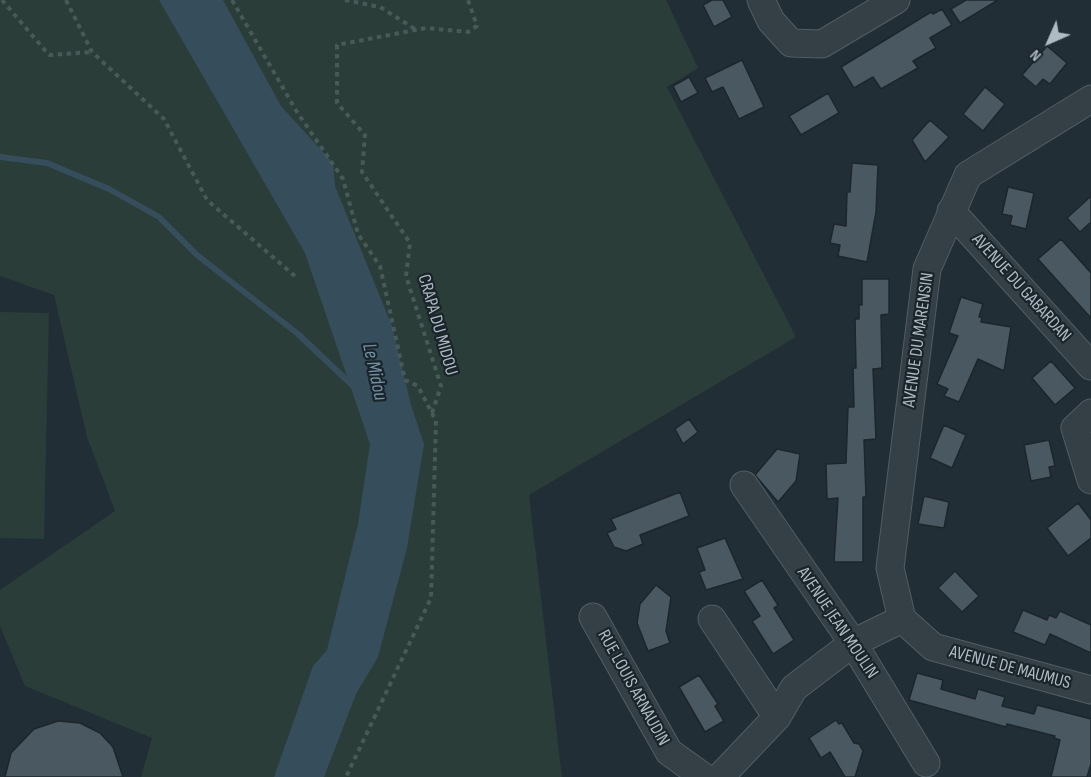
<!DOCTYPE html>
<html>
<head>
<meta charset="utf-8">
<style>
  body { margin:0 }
  #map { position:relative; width:1091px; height:777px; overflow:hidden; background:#222e35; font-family:"Sofia Sans Condensed",sans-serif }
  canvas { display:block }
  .north { position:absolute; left:1019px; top:12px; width:60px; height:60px; -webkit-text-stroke:4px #1a242a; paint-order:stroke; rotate:225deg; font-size:16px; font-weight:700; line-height:24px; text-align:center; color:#afbbc3 }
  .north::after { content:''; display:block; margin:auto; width:21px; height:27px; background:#afbbc3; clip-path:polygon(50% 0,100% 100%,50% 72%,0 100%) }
</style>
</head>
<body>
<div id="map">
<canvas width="1091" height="777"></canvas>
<div class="north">N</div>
</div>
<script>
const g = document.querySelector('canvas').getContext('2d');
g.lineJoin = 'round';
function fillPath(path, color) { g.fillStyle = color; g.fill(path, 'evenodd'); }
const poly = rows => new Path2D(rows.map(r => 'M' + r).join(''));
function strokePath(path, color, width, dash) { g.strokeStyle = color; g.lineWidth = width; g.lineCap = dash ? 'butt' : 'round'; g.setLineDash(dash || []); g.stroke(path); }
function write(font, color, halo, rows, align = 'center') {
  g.font = font + ' "Sofia Sans Condensed",sans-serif'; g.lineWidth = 4.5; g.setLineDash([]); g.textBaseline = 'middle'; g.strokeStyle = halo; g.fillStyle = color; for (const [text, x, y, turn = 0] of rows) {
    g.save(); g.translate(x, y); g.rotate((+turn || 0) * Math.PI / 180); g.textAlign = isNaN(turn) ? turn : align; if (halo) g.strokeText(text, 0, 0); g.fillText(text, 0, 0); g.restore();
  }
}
const green = poly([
  [0,0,666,0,698,68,667,87,796,337,529,495,562,777,141,777,152,738,25,686,0,626,0,590,115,511,87,437,54,295,0,276],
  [0,312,49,313,44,539,0,538]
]);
const water = poly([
  [159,0,223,0,281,106,333,163,335,186,392,326,411,405,424,444,407,548,378,657,356,694,324,777,274,777,313,666,327,650,358,524,370,444,305,253]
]);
const stream = poly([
  [0,157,47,163,109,189,159,217,197,255,298,334,354,387]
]);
const building = poly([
  [712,0,723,0,732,17,714,27,703,5,712,0],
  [966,0,998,0,960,23,951,9,966,0],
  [942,9,952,25,930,38,936,48,913,61,918,68,881,89,873,77,854,88,841,67,931,12,933,14,942,9],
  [1047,46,1067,63,1050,84,1043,79,1036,87,1022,75,1047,46],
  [742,60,764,107,739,119,723,87,712,92,705,78,742,60],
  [689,77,698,93,681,102,673,86,689,77],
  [985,87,1005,104,983,131,963,114,985,87],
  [828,93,839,113,801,135,789,116,828,93],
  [930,120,949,137,925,162,912,140,930,120],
  [852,163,878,165,876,212,867,262,838,256,840,245,830,243,834,224,846,226,847,192,850,192,852,163],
  [1008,187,1034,193,1026,229,1010,225,1012,216,1002,214,1008,187],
  [1091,196,1091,222,1080,232,1067,218,1091,196],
  [1061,239,1091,273,1091,318,1038,259,1061,239],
  [862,279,889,279,889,314,881,315,882,368,873,369,876,439,864,440,866,497,863,497,863,562,834,562,838,498,827,499,826,464,846,463,848,407,854,407,853,368,856,368,855,319,859,319,859,305,862,305,862,279],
  [961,297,983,304,979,317,982,317,981,322,1011,327,1004,371,978,359,959,402,944,396,948,389,937,384,958,336,949,333,961,297],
  [1051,361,1075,388,1055,405,1032,378,1051,361],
  [689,419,698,432,683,444,675,429,689,419],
  [944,425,966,435,952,468,930,458,944,425],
  [1049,440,1055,466,1049,467,1051,477,1031,481,1024,445,1049,440],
  [777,449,800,454,796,481,778,502,755,475,777,449],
  [680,492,689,516,640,535,643,544,626,551,614,547,607,533,616,529,611,519,680,492],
  [924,496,949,502,944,528,918,524,924,496],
  [1078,503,1091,520,1091,538,1068,556,1047,528,1078,503],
  [725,538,743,579,706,590,699,572,705,570,697,548,725,538],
  [955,571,979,596,962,612,938,588,955,571],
  [762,580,778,605,774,608,794,640,773,654,752,621,760,616,744,591,762,580],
  [656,585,671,597,666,631,670,643,648,651,637,623,640,604,656,585],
  [1023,610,1047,620,1049,615,1056,618,1060,611,1091,625,1091,653,1050,634,1045,645,1013,632,1023,610],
  [917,673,943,680,941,689,975,699,978,689,1005,697,1002,706,1034,714,1037,705,1091,719,1091,764,1087,777,1051,777,1060,740,1054,738,1055,736,1007,724,1006,727,909,700,917,673],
  [699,675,718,704,715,706,724,721,705,732,679,687,699,675],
  [836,720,839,724,842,723,854,743,859,744,863,751,855,777,845,777,830,752,821,758,809,738,836,720],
  [58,721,80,723,100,733,113,747,123,777,5,777,11,753,34,729,58,721]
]);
const path = poly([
  [2,0,49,55,92,52],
  [66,0,92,52,164,119,207,200,296,277],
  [232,0,297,112,343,179,358,234,380,266,405,380,418,386,436,421,431,598,346,777],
  [345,0,380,7,415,29],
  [432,413,441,386,406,276,410,243,362,172,365,135,337,103,337,45,426,28,468,32,477,26,468,0]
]);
const minor = poly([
  [761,0,771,21,791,43,822,44,896,0],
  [951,211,1091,366],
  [1091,413,1075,428,1091,480],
  [744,485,853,643,926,763],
  [593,617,669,752,704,777],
  [712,619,777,717],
  [902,619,890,568,927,269,968,175,1091,99],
  [902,619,933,647,1091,690],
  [720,777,777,717,794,688,853,643,902,619]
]);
const streetNames = [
  ["AVENUE DU GABARDAN",1021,288,48],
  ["CRAPA DU MIDOU",437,325,74],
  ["AVENUE DU MARENSIN",919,340,-82],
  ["AVENUE JEAN MOULIN",837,623,56],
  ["AVENUE DE MAUMUS",1010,668,15],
  ["RUE LOUIS ARNAUDIN",633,688,61]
];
const waterNames = [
  ["Le Midou",374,372,78]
];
fillPath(green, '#2a3d39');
fillPath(water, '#364d5b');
strokePath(stream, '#364d5b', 6);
fillPath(building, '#4a5961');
strokePath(building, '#1c262c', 1.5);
strokePath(minor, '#525d64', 29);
strokePath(path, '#485a58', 4, [4.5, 4.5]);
strokePath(minor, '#354046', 27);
write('18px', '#afbbc3', '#1a242a', streetNames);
write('italic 20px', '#7292a4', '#1a242a', waterNames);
</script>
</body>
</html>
